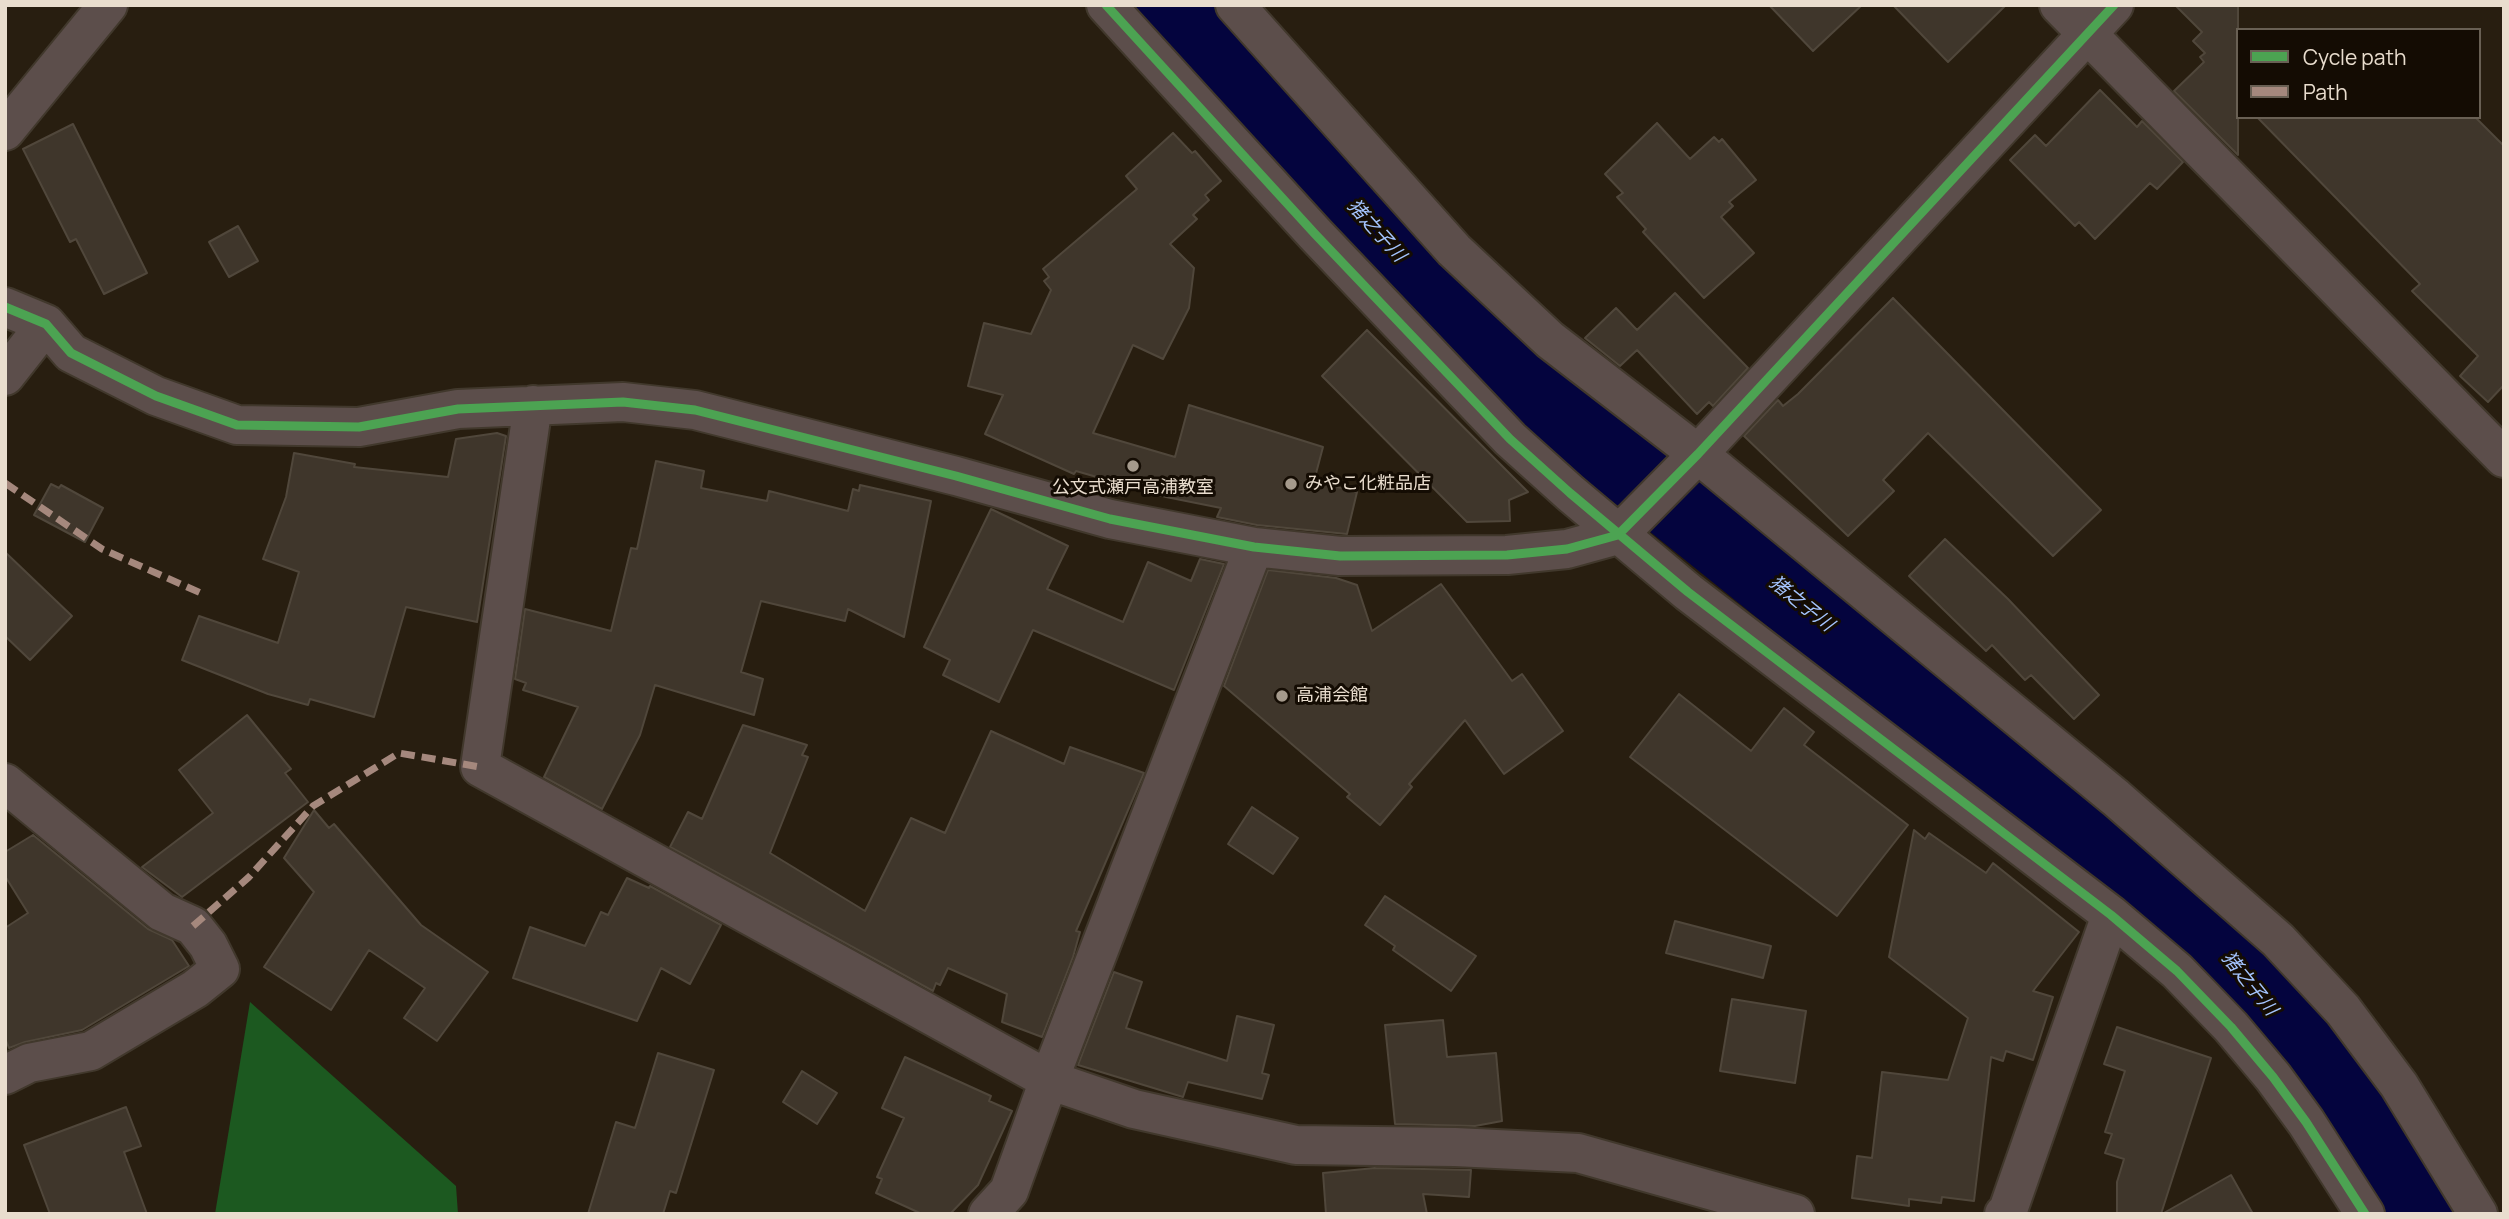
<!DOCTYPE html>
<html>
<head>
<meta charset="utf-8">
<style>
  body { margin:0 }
  #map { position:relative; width:2509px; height:1219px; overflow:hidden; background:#281e10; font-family:Manrope,sans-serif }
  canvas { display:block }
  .frame { position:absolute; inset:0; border:7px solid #e9ddce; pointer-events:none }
  .legend { position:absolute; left:2236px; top:28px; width:245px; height:91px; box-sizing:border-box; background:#140c03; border:2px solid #696054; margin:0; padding:9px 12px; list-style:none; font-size:21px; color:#e9ddce }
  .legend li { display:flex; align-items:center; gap:14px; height:35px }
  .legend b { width:35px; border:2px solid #696054 }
</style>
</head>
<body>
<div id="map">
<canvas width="2509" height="1219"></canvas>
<div class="frame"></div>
<ul class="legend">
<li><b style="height:9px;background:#4ca352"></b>Cycle path</li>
<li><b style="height:9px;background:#a5887d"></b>Path</li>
</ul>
</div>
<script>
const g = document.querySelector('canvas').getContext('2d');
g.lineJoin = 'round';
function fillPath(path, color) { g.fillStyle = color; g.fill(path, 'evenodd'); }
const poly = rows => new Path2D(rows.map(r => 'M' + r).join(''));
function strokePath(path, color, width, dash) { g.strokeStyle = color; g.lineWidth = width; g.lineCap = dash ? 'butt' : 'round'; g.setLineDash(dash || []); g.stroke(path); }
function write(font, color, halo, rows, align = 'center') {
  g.font = font + ' Manrope,"Noto Sans JP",sans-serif'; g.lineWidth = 6; g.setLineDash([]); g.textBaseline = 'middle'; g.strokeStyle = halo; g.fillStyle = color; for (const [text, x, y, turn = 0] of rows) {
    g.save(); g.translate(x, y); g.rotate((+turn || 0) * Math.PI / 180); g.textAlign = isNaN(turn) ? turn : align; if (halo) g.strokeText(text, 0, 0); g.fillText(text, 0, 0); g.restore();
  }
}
const forest = poly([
  [250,1002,456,1186,458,1214,215,1214]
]);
const river = poly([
  [1170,5,1444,306,1601,443,2091,837,2234,960,2368,1140,2414,1214]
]);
const building = poly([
  [1769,5,1862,5,1813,51,1769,5],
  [1893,5,2006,5,1948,62,1893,5],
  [2175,5,2238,5,2238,155,2174,91,2204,62,2200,57,2205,53,2193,41,2202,32,2175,5],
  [2100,90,2137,127,2142,121,2183,162,2157,189,2150,183,2095,239,2079,222,2075,226,2010,160,2035,135,2046,146,2100,90],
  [2257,117,2475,117,2504,146,2504,385,2488,402,2460,376,2478,356,2412,291,2420,284,2257,117],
  [1657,123,1690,159,1714,137,1719,142,1722,139,1756,180,1729,202,1733,206,1721,217,1754,253,1704,298,1643,232,1646,229,1617,197,1623,193,1605,174,1657,123],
  [73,124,147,273,104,294,76,239,70,242,23,149,73,124],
  [1173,133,1192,153,1195,151,1221,181,1205,195,1209,200,1193,215,1197,219,1170,244,1194,268,1189,308,1163,359,1133,345,1093,433,1175,457,1189,405,1323,447,1314,481,1357,492,1347,534,1257,525,1217,517,1221,508,1166,497,1076,471,1074,474,985,434,1003,395,968,386,984,323,1031,334,1051,290,1044,281,1049,277,1043,269,1137,189,1126,176,1173,133],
  [238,226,258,261,229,277,209,242,238,226],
  [1675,293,1748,368,1713,406,1709,402,1697,414,1637,350,1620,366,1585,338,1616,308,1637,330,1675,293],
  [1893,298,2101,510,2053,556,1928,433,1883,480,1894,491,1848,536,1744,436,1778,400,1783,406,1798,394,1893,298],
  [1367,330,1528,492,1509,500,1510,521,1467,522,1322,376,1367,330],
  [497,433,506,436,477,622,406,607,374,717,310,699,308,705,268,694,182,660,199,616,278,643,299,572,263,559,286,497,294,453,355,464,354,467,448,477,456,439,497,433],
  [656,461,704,471,701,488,767,501,769,491,848,511,853,489,859,491,860,485,931,501,904,637,848,609,845,621,761,601,741,672,763,679,754,715,655,685,640,735,602,809,544,777,578,707,523,690,526,683,515,679,525,609,611,631,631,548,637,549,656,461],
  [51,484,59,488,61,485,103,508,85,542,34,515,51,484],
  [991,509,1068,546,1047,589,1123,622,1148,562,1191,581,1200,559,1224,564,1174,690,1033,630,999,702,943,675,950,660,924,647,991,509],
  [1945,539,2008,599,2099,695,2074,719,2031,675,2025,680,1992,645,1986,651,1909,576,1945,539],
  [5,552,72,616,30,660,5,636,5,552],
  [1268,570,1336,578,1357,585,1372,631,1441,584,1512,681,1522,674,1563,731,1504,774,1465,720,1409,784,1412,787,1380,825,1347,797,1350,794,1224,686,1268,570],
  [1679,694,1751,751,1784,708,1814,732,1804,745,1908,825,1837,916,1630,757,1679,694],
  [247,715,291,769,285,773,308,802,182,897,142,867,213,813,179,770,247,715],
  [743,725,807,745,802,755,808,757,770,853,865,911,911,818,945,833,991,731,1064,764,1070,747,1144,773,1076,931,1080,932,1073,957,1042,1037,1002,1022,1007,994,948,968,940,985,936,983,933,991,670,847,688,812,702,819,743,725],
  [1252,807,1298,838,1273,874,1228,844,1252,807],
  [314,810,329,828,334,824,421,925,488,972,437,1041,404,1018,425,988,369,950,331,1010,264,967,314,892,284,858,314,810],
  [1914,830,1925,839,1929,833,1986,873,1993,863,2079,932,2033,991,2053,997,2033,1060,2006,1051,2003,1061,1991,1057,1974,1201,1942,1197,1941,1203,1909,1199,1909,1206,1852,1198,1857,1156,1872,1158,1882,1072,1948,1080,1968,1018,1889,957,1914,830],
  [33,835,148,929,172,940,189,966,82,1030,25,1042,9,1048,5,1038,5,928,28,913,5,876,5,852,33,835],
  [627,878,649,888,650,886,721,925,690,984,661,968,637,1021,513,978,530,927,585,946,601,912,608,915,627,878],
  [1385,896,1476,956,1451,991,1393,950,1395,946,1365,925,1385,896],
  [1675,921,1771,946,1763,978,1666,953,1675,921],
  [1114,972,1142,982,1126,1028,1227,1061,1237,1016,1274,1025,1262,1073,1269,1075,1262,1099,1188,1082,1183,1097,1078,1065,1114,972],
  [1732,999,1806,1011,1795,1083,1720,1071,1732,999],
  [1443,1020,1447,1057,1496,1053,1502,1121,1475,1126,1395,1124,1385,1025,1443,1020],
  [2117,1027,2211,1058,2161,1214,2117,1214,2117,1182,2124,1159,2105,1153,2112,1134,2105,1132,2125,1071,2104,1064,2117,1027],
  [658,1053,714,1070,676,1193,670,1191,663,1214,588,1214,616,1122,635,1128,658,1053],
  [905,1057,991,1096,989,1101,1012,1111,978,1185,950,1214,922,1214,876,1193,882,1179,877,1177,904,1118,882,1108,905,1057],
  [802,1071,837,1093,817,1124,783,1102,802,1071],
  [126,1107,141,1146,124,1152,147,1214,50,1214,24,1145,126,1107],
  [1375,1168,1471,1170,1469,1197,1423,1194,1427,1214,1326,1214,1323,1173,1375,1168],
  [2231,1175,2253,1214,2162,1214,2231,1175]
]);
const minor = poly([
  [1106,5,1315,234,1510,439,1570,493,1688,592,2111,915,2177,971,2231,1027,2273,1077,2306,1122,2365,1214],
  [1235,5,1454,250,1550,340,1698,454,2116,798,2278,940,2343,1010,2399,1085,2478,1214],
  [2059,5,2504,458],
  [5,131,108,5],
  [5,307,46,324,71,353,156,396,237,425,359,427,458,409,623,402,695,410,956,476,1110,519,1254,547,1340,556,1507,555,1567,549,1618,535,1698,454,2114,5],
  [5,376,46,324],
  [533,405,480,767,1049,1080,1254,547],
  [5,783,162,912,193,926,208,945,220,969,195,989,91,1051,29,1063,5,1075],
  [988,1214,1009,1191,1049,1080,1134,1109,1296,1145,1455,1147,1578,1153,1795,1214],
  [2004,1214,2007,1213,2111,915]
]);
const quiet = poly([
  [5,483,102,549,203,594],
  [193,926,249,877,313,806,399,753,480,767]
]);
const cycleway = poly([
  [1106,5,1315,234,1510,439,1570,493,1688,592,2111,915,2177,971,2231,1027,2273,1077,2306,1122,2365,1214],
  [5,307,46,324,71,353,156,396,237,425,359,427,458,409,623,402,695,410,956,476,1110,519,1254,547,1340,556,1507,555,1567,549,1618,535,1698,454,2114,5]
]);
const markers = [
  [1133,466,7,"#a59a8c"],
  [1291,484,7,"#a59a8c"],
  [1282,696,7,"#a59a8c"]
];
const poiNames = [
  ["みやこ化粧品店",1305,484],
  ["公文式瀬戸高浦教室",1133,488,"center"],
  ["高浦会館",1296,696]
];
const waterNames = [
  ["猪之子川",1376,231,48],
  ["猪之子川",1801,604,39],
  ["猪之子川",2249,984,51]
];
fillPath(forest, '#1c5920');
strokePath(river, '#04043e', 77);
fillPath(building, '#3f362b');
strokePath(building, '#50473b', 2);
strokePath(minor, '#41382c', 42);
strokePath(minor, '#5c4e4b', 38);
strokePath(quiet, '#a5887d', 7, [14, 7]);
strokePath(cycleway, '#4ca352', 9);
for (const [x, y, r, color] of markers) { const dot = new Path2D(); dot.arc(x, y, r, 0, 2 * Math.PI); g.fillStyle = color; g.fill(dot); strokePath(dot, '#140c03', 2.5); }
write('18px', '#e9ddce', '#140c03', poiNames, 'left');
write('italic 19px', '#a4c4fe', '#140c03', waterNames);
</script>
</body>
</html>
